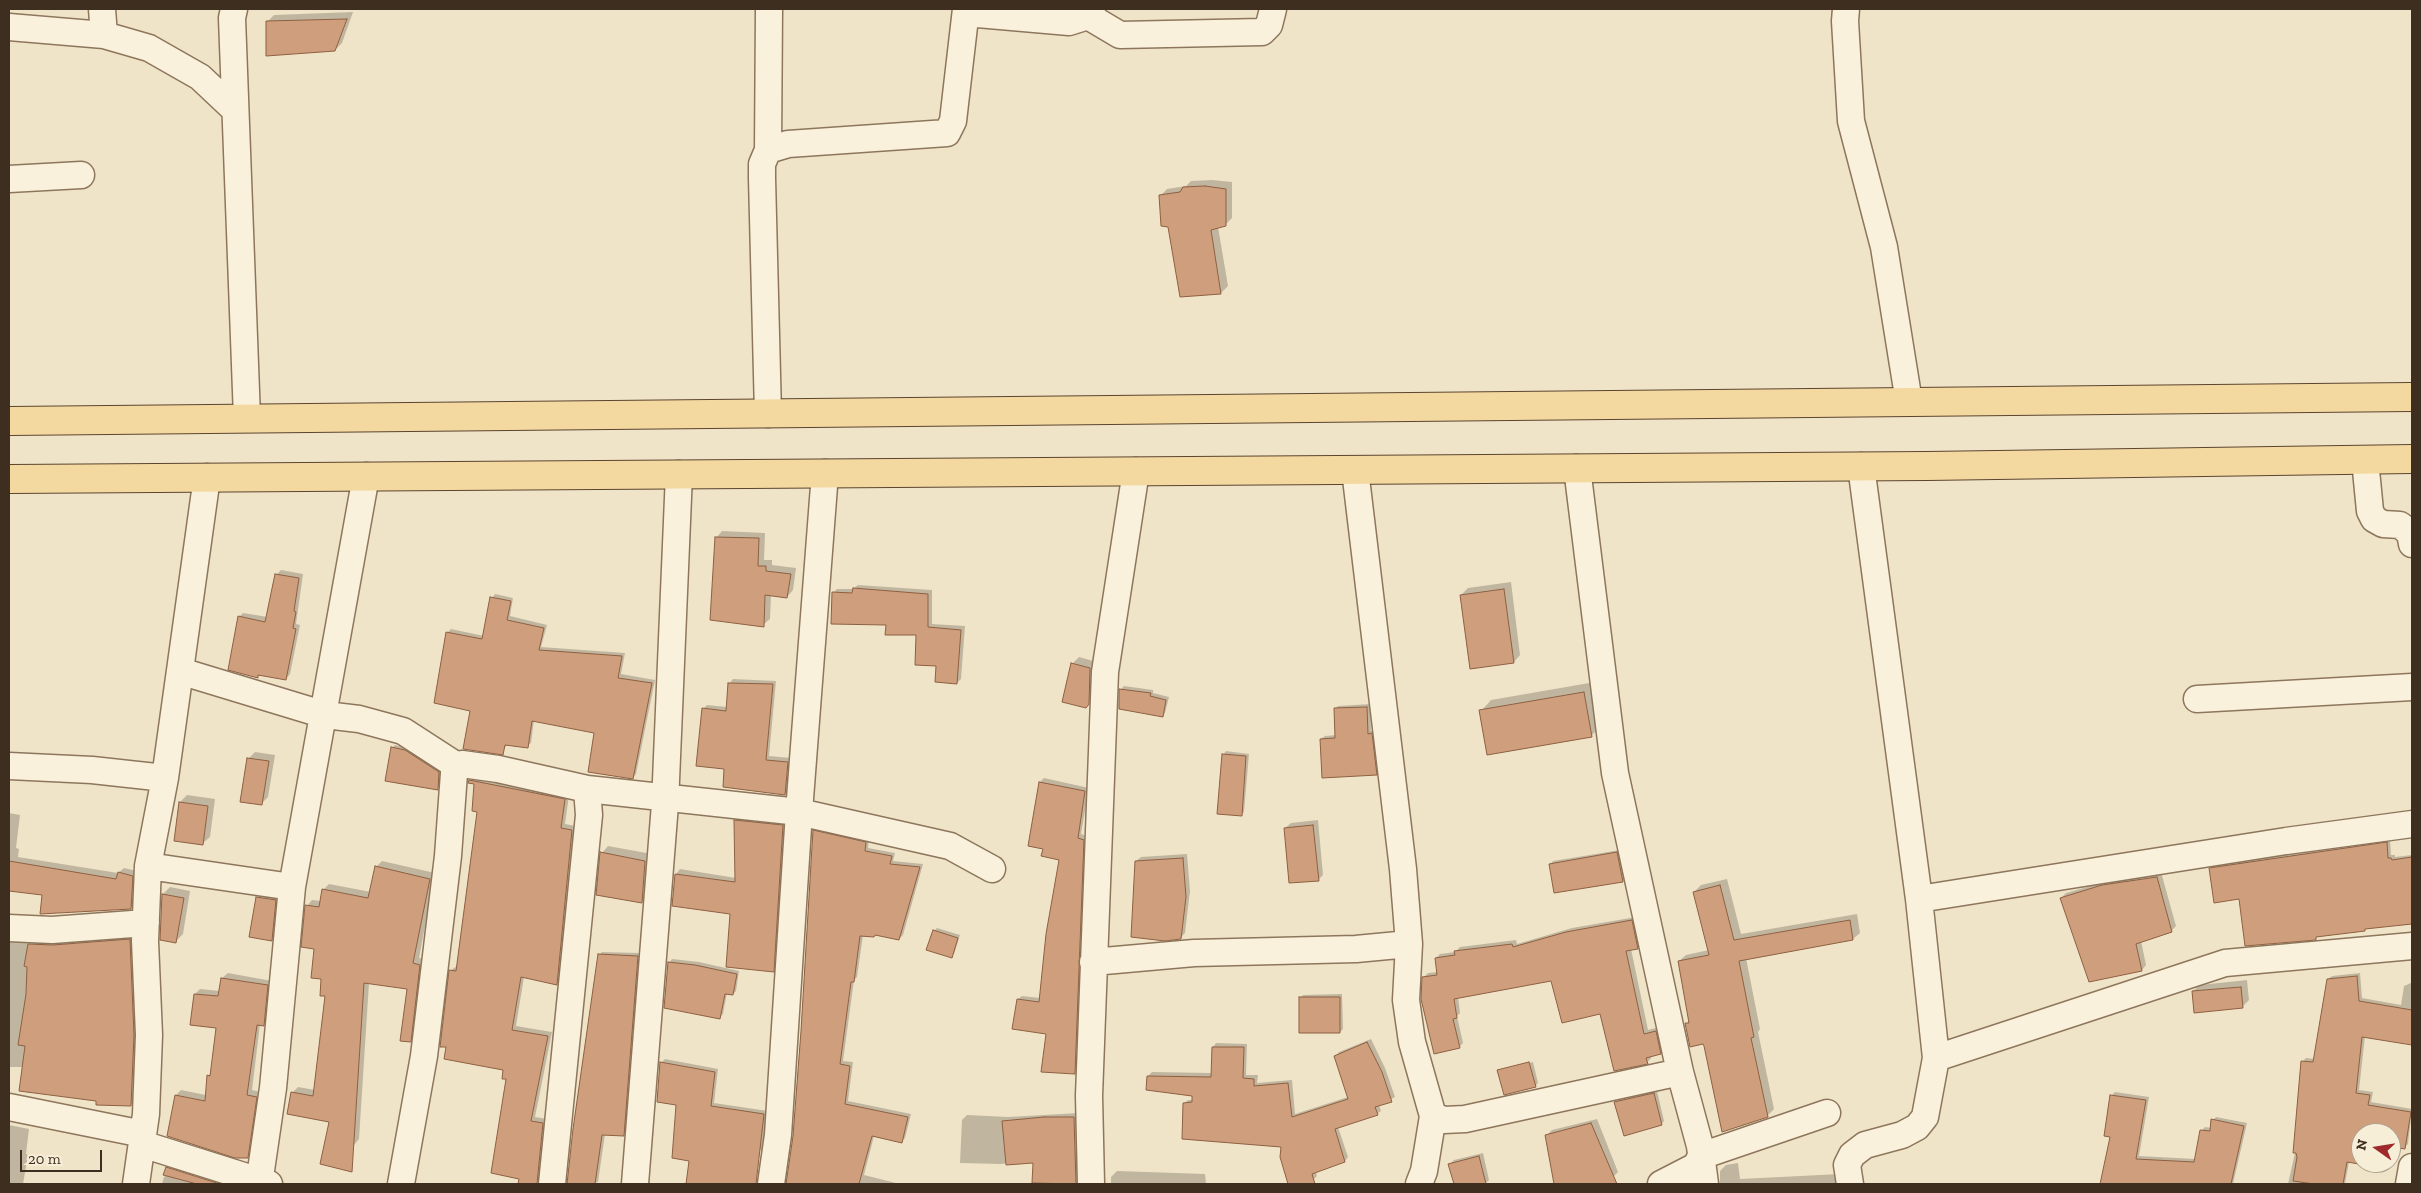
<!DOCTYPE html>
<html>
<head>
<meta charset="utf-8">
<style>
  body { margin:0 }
  #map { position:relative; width:2421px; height:1193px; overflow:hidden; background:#f0e4c8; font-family:"Zilla Slab",serif }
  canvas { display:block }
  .frame { position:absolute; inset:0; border:10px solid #3d2e20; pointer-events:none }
  .north { position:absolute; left:2351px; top:1123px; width:50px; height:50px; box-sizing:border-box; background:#f7eed8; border:1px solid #ada18e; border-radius:50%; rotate:283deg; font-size:14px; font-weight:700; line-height:20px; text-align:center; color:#3d2e20 }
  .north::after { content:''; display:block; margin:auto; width:18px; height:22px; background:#9e2a2b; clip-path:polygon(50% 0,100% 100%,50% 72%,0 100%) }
  .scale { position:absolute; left:20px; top:1150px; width:82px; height:22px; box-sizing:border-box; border:2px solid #3d2e20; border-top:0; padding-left:6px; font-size:15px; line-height:18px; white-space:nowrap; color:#3d2e20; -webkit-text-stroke:4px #f7eed8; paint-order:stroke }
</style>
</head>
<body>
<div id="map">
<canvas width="2421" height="1193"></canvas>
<div class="frame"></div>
<div class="north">N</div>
<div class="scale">20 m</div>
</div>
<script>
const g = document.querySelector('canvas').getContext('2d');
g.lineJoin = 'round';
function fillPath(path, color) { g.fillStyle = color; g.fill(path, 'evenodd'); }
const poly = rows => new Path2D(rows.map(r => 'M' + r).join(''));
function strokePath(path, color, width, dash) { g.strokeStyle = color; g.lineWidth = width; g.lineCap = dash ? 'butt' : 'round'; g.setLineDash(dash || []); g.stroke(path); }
const shadow = poly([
  [353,12,342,43,335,50,267,22,274,15],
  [1212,180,1232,182,1232,218,1225,225,1218,227,1228,286,1221,293,1181,296,1169,225,1160,196,1167,189,1186,186,1191,181],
  [722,531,765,533,764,560,772,560,772,565,796,568,793,590,787,597,771,595,770,619,763,625,716,538],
  [281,570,303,574,296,624,300,625,290,674,286,679,260,674,257,677,239,617,243,613,268,617,276,575],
  [1511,582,1520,655,1514,662,1461,595,1468,588],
  [858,585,932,590,932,624,965,626,961,679,957,683,937,665,917,634,887,624,833,593,837,589,853,589],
  [495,594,513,598,510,616,547,625,541,647,625,653,621,674,655,680,636,774,633,778,596,732,534,720,531,743,527,746,507,744,502,753,471,710,448,632,451,629,484,636,492,598],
  [1079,657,1097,662,1093,699,1086,706,1072,664],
  [733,679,776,681,769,756,791,758,789,790,785,794,703,709,707,705,727,707,729,684],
  [1595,682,1602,725,1591,736,1481,711,1491,700],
  [1124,686,1153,690,1153,693,1169,697,1165,713,1162,716,1121,689],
  [1370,704,1371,731,1374,731,1379,770,1376,774,1321,739,1325,736,1337,735,1335,709,1338,706],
  [395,745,409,748,442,769,440,785,437,788,392,748],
  [1226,751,1249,754,1244,812,1241,815,1223,755],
  [255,752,275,755,268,797,261,804,248,759],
  [474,776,569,795,565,824,576,826,561,979,557,983,524,977,516,1026,552,1032,535,1117,547,1119,541,1177,537,1181,505,1069,451,970,457,966,478,811,475,783,470,781],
  [1044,778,1089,788,1081,834,1087,836,1078,1069,1074,1073,1048,1033,1018,999,1022,996,1040,998,1060,859,1044,849,1029,845,1040,782],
  [187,795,215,799,210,837,203,843,180,802],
  [9,813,20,815,16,848,19,849,18,857,118,873,124,868,137,871,136,903,131,908,9,890],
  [739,816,787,821,778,966,773,971,732,913,673,905,676,874,680,869,736,878,735,820],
  [1318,820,1323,875,1318,880,1285,828,1291,823],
  [818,827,869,839,868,848,895,853,893,861,923,864,903,935,899,939,876,934,863,935,857,977,854,980,843,1061,853,1062,848,1101,911,1114,905,1138,901,1142,874,1136,864,1175,900,1184,793,1184,799,1159,802,1031,814,831],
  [2390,840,2391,855,2395,855,2395,857,2412,855,2412,922,2367,927,2318,936,2316,938,2241,897,2211,869,2214,865],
  [608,846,652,854,648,895,642,902,602,853],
  [1620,850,1626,878,1623,881,1550,865,1553,861],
  [1187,854,1190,891,1185,933,1180,938,1136,861,1141,857],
  [382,861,435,873,419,958,425,959,416,1035,410,1041,409,988,369,983,359,1139,354,1145,331,1121,292,1093,298,1087,315,1090,326,995,307,906,312,900,321,901,323,890,329,884,371,892,376,867],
  [2161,872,2176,926,2171,931,2141,941,2146,965,2142,970,2061,898,2066,893,2108,881],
  [1727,879,1741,934,1857,914,1860,933,1853,939,1746,958,1760,1029,1758,1032,1774,1109,1767,1116,1686,1024,1690,1021,1679,961,1686,955,1709,950,1694,892,1701,885],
  [170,887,190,891,183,934,176,941,161,939,163,894],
  [264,891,282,894,278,933,271,940,257,898],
  [1636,917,1642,944,1637,948,1631,949,1648,1030,1660,1027,1665,1049,1660,1053,1651,1056,1651,1058,1647,1063,1601,1012,1552,979,1458,997,1460,1013,1457,1016,1463,1043,1459,1047,1424,977,1428,973,1438,972,1436,958,1440,954,1455,952,1460,947,1516,940,1517,944,1572,928],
  [937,928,960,935,954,954,951,957,934,931],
  [133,936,137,1031,134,1102,131,1105,97,1100,24,1067,9,1067,9,940],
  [602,952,640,953,626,1132,623,1135,605,1134,598,1182,590,1184,572,1180,599,955],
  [672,959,699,962,739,971,736,991,733,994,727,993,723,1014,720,1017,669,963],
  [2412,972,2412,1044,2365,1036,2359,1090,2373,1092,2371,1102,2412,1109,2408,1144,2404,1148,2394,1146,2391,1162,2391,1133,2361,1133,2361,1163,2391,1163,2387,1168,2349,1162,2345,1184,2288,1184,2295,1153,2303,1061,2306,1058,2315,1059,2328,979,2332,976,2360,973,2362,998,2401,1005,2404,986,2411,983],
  [228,973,272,981,268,1020,263,1025,260,1024,252,1090,261,1092,252,1151,247,1157,176,1095,181,1090,206,1095,208,1076,212,1072,218,1026,195,994,200,989,220,991,222,978],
  [2247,980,2249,1000,2242,1007,2193,991,2200,985],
  [1342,994,1343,1029,1340,1032,1300,998,1303,995],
  [1371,1039,1385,1068,1395,1097,1379,1105,1381,1111,1377,1114,1338,1127,1348,1157,1345,1161,1316,1172,1317,1176,1313,1180,1299,1184,1289,1184,1282,1157,1282,1146,1184,1104,1188,1100,1193,1100,1193,1095,1148,1076,1152,1072,1212,1073,1213,1047,1216,1043,1247,1044,1246,1075,1258,1075,1257,1083,1292,1080,1295,1114,1348,1097,1336,1056,1339,1052],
  [665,1059,718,1069,714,1103,768,1111,764,1147,760,1151,726,1144,677,1104,661,1063],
  [1533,1062,1538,1083,1535,1086,1499,1070],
  [1657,1091,1664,1121,1661,1124,1616,1102,1619,1099],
  [2115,1092,2149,1097,2139,1156,2196,1159,2202,1130,2205,1127,2212,1128,2213,1120,2216,1117,2247,1123,2233,1184,2101,1184,2111,1136,2105,1135,2112,1095],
  [1079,1113,1082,1184,1034,1184,1034,1161,1000,1164,960,1163,962,1120,967,1115,1008,1117],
  [1597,1119,1618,1172,1613,1177,1570,1184,1555,1184,1546,1136,1552,1130],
  [9,1125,29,1129,26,1154,28,1155,23,1184,9,1184],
  [1483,1153,1489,1180,1485,1184,1455,1184,1450,1164,1454,1160],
  [1738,1163,1740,1179,1840,1174,1843,1184,1720,1184,1720,1171,1726,1165],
  [1117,1171,1205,1174,1206,1184,1111,1184,1111,1177],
  [169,1173,219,1184,162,1184,164,1177]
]);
const building = poly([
  [347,19,335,51,266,56,266,21,347,19],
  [1205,186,1226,189,1226,226,1211,230,1221,294,1180,297,1168,227,1161,226,1159,195,1180,192,1183,187,1205,186],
  [715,537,759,538,758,566,766,566,766,571,791,574,787,598,765,595,764,627,710,620,715,537],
  [275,574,299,578,294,611,296,612,293,628,296,629,286,680,258,675,258,678,228,670,238,616,265,622,275,574],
  [853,588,928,594,928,627,961,630,957,684,935,682,936,666,915,665,916,635,885,635,886,625,831,624,832,592,852,593,853,588],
  [1504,589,1514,663,1470,669,1460,595,1504,589],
  [490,597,511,601,507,620,544,628,539,650,622,656,618,678,652,683,633,779,588,772,594,733,532,721,528,748,505,745,503,755,463,749,470,711,434,703,446,632,482,639,490,597],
  [1071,663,1090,668,1089,704,1086,708,1062,702,1071,663],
  [728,683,773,684,766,760,788,762,785,795,723,787,724,769,696,766,702,708,726,711,728,683],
  [1119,689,1151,693,1150,696,1166,700,1163,717,1119,709,1119,689],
  [1584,692,1592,737,1487,755,1479,710,1584,692],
  [1367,707,1368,734,1372,733,1377,775,1322,778,1320,739,1335,738,1334,708,1367,707],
  [391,747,405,750,439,772,438,790,385,781,391,747],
  [1222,754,1246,756,1242,816,1217,814,1222,754],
  [247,758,269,761,262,805,240,802,247,758],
  [469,780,565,799,561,828,572,830,557,985,521,977,512,1030,548,1036,531,1121,543,1123,537,1184,518,1184,519,1179,491,1173,506,1079,502,1079,503,1070,444,1059,446,1047,440,1047,449,970,456,971,477,812,472,811,474,784,468,783,469,780],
  [1039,782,1085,791,1078,838,1084,840,1075,1074,1041,1072,1046,1034,1012,1029,1017,999,1039,1002,1046,934,1059,860,1041,856,1043,849,1028,846,1039,782],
  [179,802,208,806,203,845,174,841,179,802],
  [734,820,783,825,774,972,726,967,730,914,672,906,675,874,735,882,734,820],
  [1313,825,1319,881,1289,883,1284,828,1313,825],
  [813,830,866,842,865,851,892,856,890,864,920,867,899,940,875,935,874,937,860,936,854,982,851,982,840,1064,850,1066,845,1104,908,1117,902,1143,872,1136,859,1184,786,1184,793,1136,801,1031,813,830],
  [2387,842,2388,858,2391,858,2392,860,2412,857,2412,924,2365,929,2365,931,2316,937,2316,940,2245,946,2239,899,2214,903,2209,868,2387,842],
  [600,852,645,861,642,903,596,895,600,852],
  [1617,852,1623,882,1554,893,1549,864,1617,852],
  [1183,858,1186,897,1181,939,1165,941,1131,937,1135,861,1183,858],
  [9,861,116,879,118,872,133,876,131,909,40,914,42,895,9,891,9,861],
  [375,866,430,879,413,963,420,965,411,1042,400,1041,407,989,364,983,352,1172,320,1164,329,1122,287,1114,291,1092,313,1096,325,996,320,996,321,979,311,978,314,949,301,947,305,905,319,907,322,889,368,898,375,866],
  [2157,877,2172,932,2136,944,2142,971,2089,982,2060,898,2102,885,2157,877],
  [1720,885,1734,940,1850,920,1853,940,1739,961,1754,1037,1751,1038,1768,1117,1722,1132,1704,1046,1703,1044,1690,1047,1685,1023,1689,1023,1678,961,1709,955,1693,892,1720,885],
  [162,894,184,898,176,943,160,940,162,894],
  [256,897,276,900,272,941,249,937,256,897],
  [1632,920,1638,949,1626,951,1644,1034,1656,1031,1661,1054,1646,1058,1648,1064,1614,1071,1600,1014,1562,1023,1551,981,1454,999,1457,1018,1453,1019,1460,1048,1434,1054,1421,999,1422,977,1437,975,1435,958,1455,955,1454,951,1512,944,1513,947,1566,932,1632,920],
  [933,930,958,938,952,958,926,950,933,930],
  [130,939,134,1035,131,1106,96,1105,96,1101,19,1091,25,1046,18,1045,26,994,27,967,24,966,28,944,53,945,130,939],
  [598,954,638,956,624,1136,602,1135,595,1184,567,1184,573,1129,598,954],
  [668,962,695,965,737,974,733,995,725,994,720,1019,664,1008,668,962],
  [2357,976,2359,1001,2412,1010,2412,1045,2362,1037,2356,1093,2370,1095,2368,1105,2411,1112,2405,1149,2392,1147,2391,1151,2391,1133,2361,1133,2361,1163,2389,1163,2388,1169,2347,1162,2343,1184,2314,1184,2293,1181,2297,1157,2296,1153,2293,1153,2301,1061,2313,1062,2327,979,2357,976],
  [221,978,268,985,264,1026,257,1025,247,1095,257,1097,248,1158,235,1158,167,1136,175,1095,205,1101,207,1075,210,1076,216,1028,190,1025,194,994,218,996,221,978],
  [2241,987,2243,1008,2194,1013,2192,991,2241,987],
  [1299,997,1340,997,1340,1033,1299,1033,1299,997],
  [1367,1042,1382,1072,1392,1102,1375,1107,1378,1115,1335,1129,1345,1162,1312,1174,1315,1184,1288,1184,1280,1157,1281,1147,1182,1139,1183,1103,1192,1102,1192,1096,1146,1090,1147,1076,1211,1077,1212,1047,1244,1047,1243,1078,1254,1079,1254,1086,1288,1083,1292,1117,1348,1099,1334,1056,1367,1042],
  [660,1062,715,1072,711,1106,764,1114,756,1184,686,1184,689,1161,672,1158,676,1105,657,1102,660,1062],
  [1529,1062,1536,1087,1504,1095,1497,1070,1529,1062],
  [1654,1093,1662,1125,1624,1136,1614,1102,1654,1093],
  [2110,1095,2146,1100,2136,1159,2194,1162,2200,1130,2210,1131,2211,1119,2244,1126,2231,1184,2100,1184,2110,1137,2104,1136,2110,1095],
  [1044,1117,1074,1117,1076,1184,1032,1183,1033,1163,1006,1165,1002,1121,1044,1117],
  [1591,1123,1617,1184,1554,1184,1545,1135,1591,1123],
  [1479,1156,1486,1184,1454,1184,1448,1164,1479,1156],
  [166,1167,220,1184,197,1184,163,1175,166,1167]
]);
const street = poly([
  [102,9,104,35],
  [234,9,232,18,247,418],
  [1846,9,1845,21,1851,121,1884,247,1909,402],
  [966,13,1069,22,1088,16,1092,9],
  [1088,16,1120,35,1262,32,1269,25,1273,9],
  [9,27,104,35,149,48,200,77,235,110],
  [768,150,769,9],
  [9,179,81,175],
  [768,414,762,178,762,164,768,150,788,144,947,133,953,121,966,9],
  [2365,460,2370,511,2374,519,2383,524,2400,525,2410,533,2412,544],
  [1577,468,1615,773,1680,1072,1700,1146,1705,1184],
  [1355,470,1403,869,1409,944,1406,1000,1412,1042,1433,1116,1424,1171,1419,1184],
  [180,671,325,715,359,719,403,731,457,766],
  [2197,699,2412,687],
  [9,766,92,770,165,778],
  [148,866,292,887],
  [1919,899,2286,841,2412,824],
  [9,928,52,930,146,923],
  [1093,962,1194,953,1356,949,1409,944],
  [1936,1058,2225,963,2412,946],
  [9,1107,143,1134],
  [1433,1116,1444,1120,1465,1119,1680,1072],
  [142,1144,269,1184],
  [136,1184,146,1114,149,1035,145,941,148,866,165,778,207,477],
  [259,1184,273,1088,292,887,366,476],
  [401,1184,424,1056,448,856,454,773,457,766,462,764,498,769,587,789,799,812,950,846,992,869],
  [552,1184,589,815,587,789],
  [635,1184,665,804,679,474],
  [771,1184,778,1135,799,812,825,473],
  [1091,1184,1089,1096,1105,672,1136,471],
  [1661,1184,1696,1166,1701,1156,1827,1113],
  [1850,1184,1847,1165,1852,1155,1865,1145,1902,1135,1917,1127,1925,1117,1936,1058,1919,899,1861,466],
  [2409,1184,2412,1167]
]);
const primary = poly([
  [9,421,2412,397],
  [9,479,1927,466,2412,459]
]);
fillPath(shadow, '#0003');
fillPath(building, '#cf9f7d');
strokePath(building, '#8d5f41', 1);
strokePath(street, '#8d765c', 29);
strokePath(primary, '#5b4430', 30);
strokePath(street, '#faf1dc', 26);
strokePath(primary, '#f3d9a0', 28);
</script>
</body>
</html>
